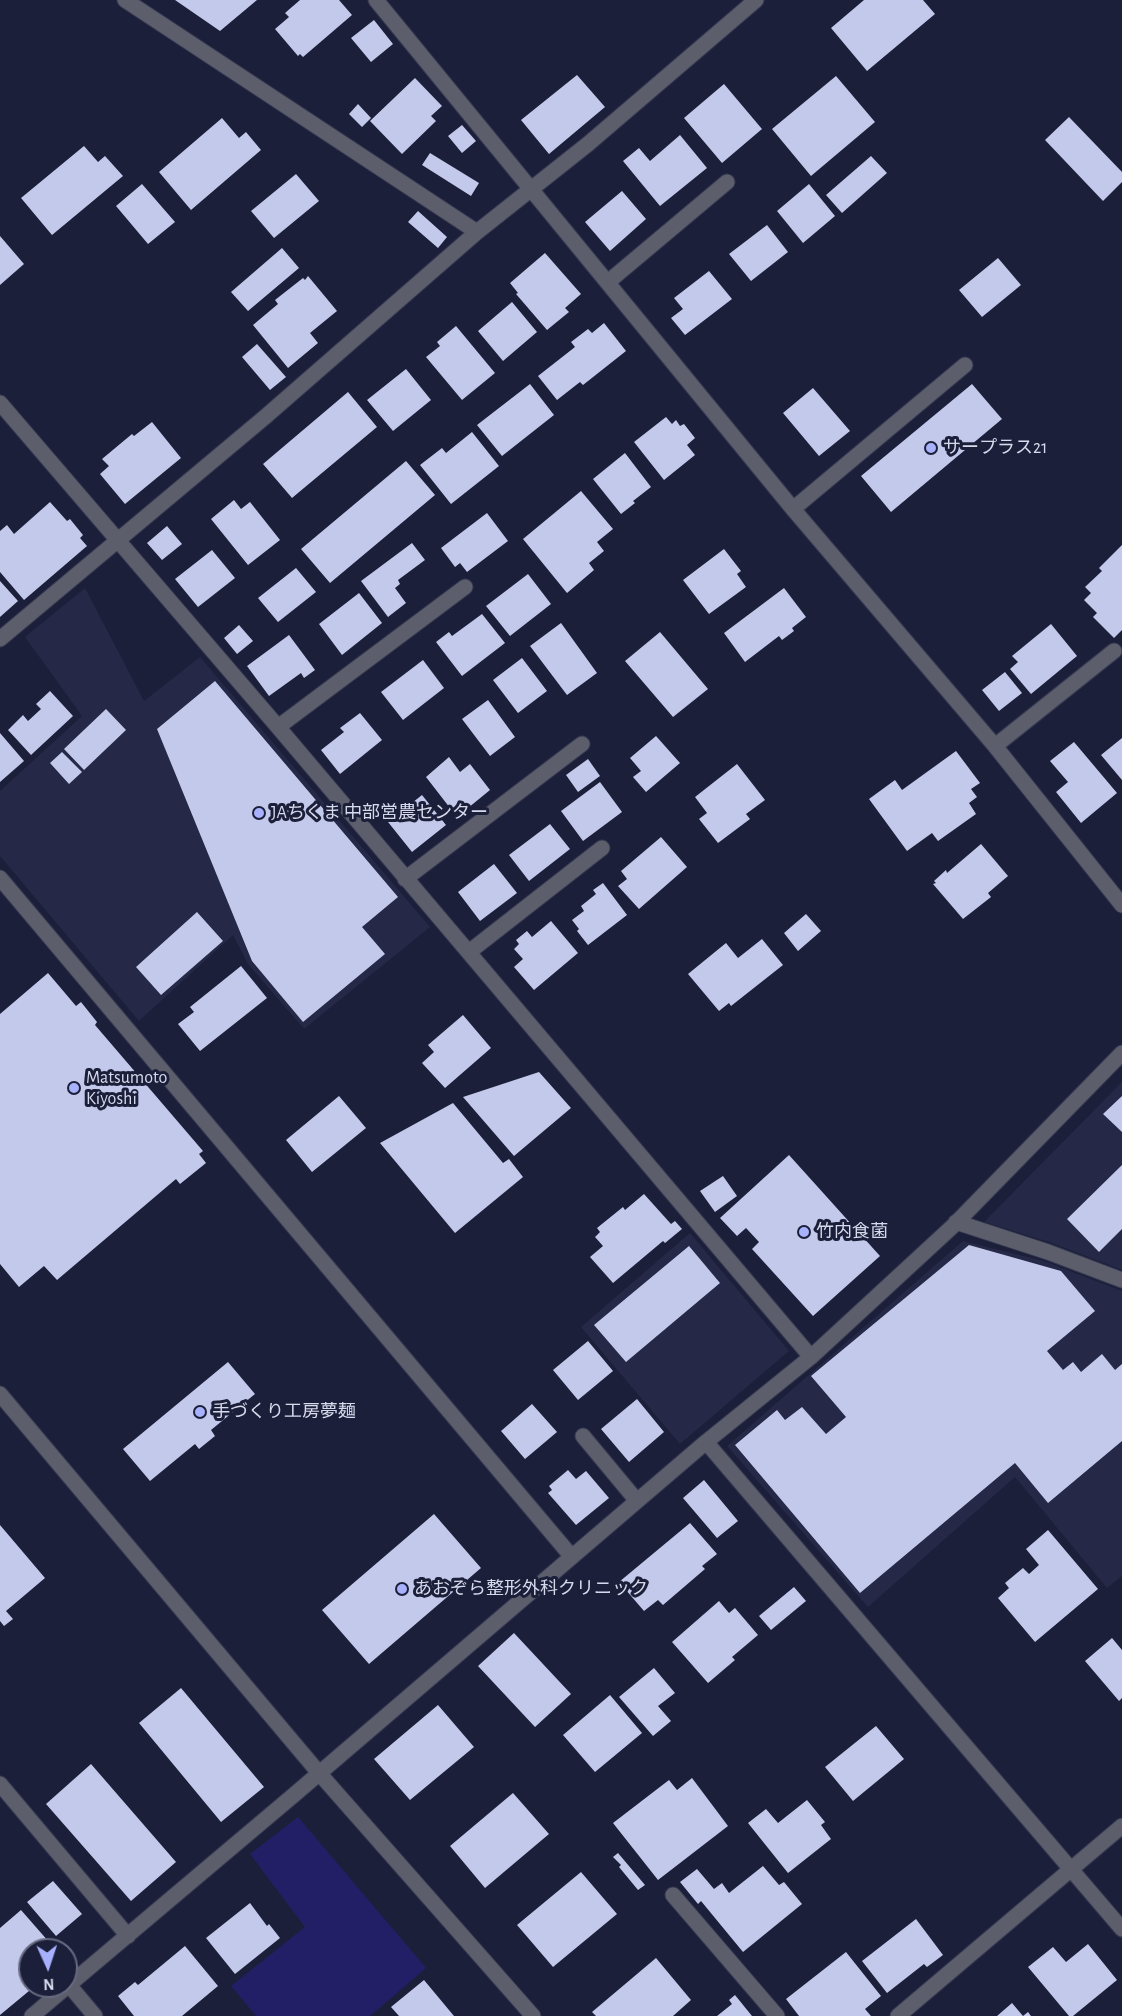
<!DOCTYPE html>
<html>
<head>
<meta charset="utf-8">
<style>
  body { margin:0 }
  #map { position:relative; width:1122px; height:2016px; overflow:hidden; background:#1c1f39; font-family:"Alegreya Sans",sans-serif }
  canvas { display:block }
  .north { position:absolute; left:18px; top:1938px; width:60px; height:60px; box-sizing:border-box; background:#1c1f39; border:2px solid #676a81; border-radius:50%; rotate:177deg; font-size:16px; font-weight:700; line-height:24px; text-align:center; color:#d7daec }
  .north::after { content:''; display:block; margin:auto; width:21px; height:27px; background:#a7b1fc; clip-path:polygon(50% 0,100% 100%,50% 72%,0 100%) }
</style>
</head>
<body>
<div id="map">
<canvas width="1122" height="2016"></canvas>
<div class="north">N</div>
</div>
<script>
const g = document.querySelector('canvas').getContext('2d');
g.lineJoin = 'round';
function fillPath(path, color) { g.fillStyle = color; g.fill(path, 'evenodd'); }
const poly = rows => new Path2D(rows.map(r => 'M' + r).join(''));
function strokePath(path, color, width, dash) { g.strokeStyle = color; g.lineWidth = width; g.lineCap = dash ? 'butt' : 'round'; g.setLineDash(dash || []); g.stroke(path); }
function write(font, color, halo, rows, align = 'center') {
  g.font = font + ' "Alegreya Sans","Noto Sans JP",sans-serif'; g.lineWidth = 6; g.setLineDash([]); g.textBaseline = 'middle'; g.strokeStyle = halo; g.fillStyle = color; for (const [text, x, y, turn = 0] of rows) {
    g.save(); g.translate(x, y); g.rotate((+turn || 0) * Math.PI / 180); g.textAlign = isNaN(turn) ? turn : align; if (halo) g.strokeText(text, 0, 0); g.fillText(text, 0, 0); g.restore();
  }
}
const built = poly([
  [85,588,144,701,200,657,430,927,304,1029,248,964,233,935,139,1021,0,856,0,791,82,716,25,637],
  [1122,1082,1122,1270,1052,1243,984,1222],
  [690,1233,789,1351,680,1444,581,1327],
  [963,1241,1044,1261,1122,1291,1122,1576,1107,1588,1015,1477,868,1607,727,1446]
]);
const green = poly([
  [298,1817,426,1968,370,2016,256,2016,231,1986,305,1927,250,1854]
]);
const building = poly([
  [175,0,257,0,220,31],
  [300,0,339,0,352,15,303,57,300,54,298,56,275,29,289,17,285,13],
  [864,0,923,0,935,14,867,71,831,28],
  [374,20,393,44,371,62,351,38],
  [577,75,605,107,549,154,521,120],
  [836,76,875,122,811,176,772,129],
  [415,78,442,106,431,116,436,121,402,154,370,121],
  [724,84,762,129,722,163,684,118],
  [358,104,371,118,362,127,349,114],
  [1069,117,1122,172,1122,182,1103,201,1045,140],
  [222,118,239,138,246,132,261,150,191,210,159,172],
  [462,125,476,141,462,153,448,136],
  [680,135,707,168,660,206,623,161,639,148,650,161],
  [84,146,98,162,105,156,123,176,52,235,21,198],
  [430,153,479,183,471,196,422,165],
  [871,156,887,173,842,213,826,195],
  [296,174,319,201,274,238,251,211],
  [142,184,175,222,148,244,116,206],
  [809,184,835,216,803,243,777,211],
  [622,191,646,219,610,251,585,222],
  [418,211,447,237,438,248,408,222],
  [767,225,788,252,751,281,729,254],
  [0,236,24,264,0,285],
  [282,248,299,268,248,311,231,292],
  [545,253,581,294,565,308,569,312,547,330,516,294,518,293,510,283],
  [998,258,1021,285,982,317,959,290],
  [709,271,732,299,685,335,671,318,683,309,674,298],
  [308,276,337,311,310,333,318,343,288,368,253,325,278,304,275,300,303,278,305,280],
  [512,302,537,332,503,361,478,331],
  [604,323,626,351,583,385,580,382,557,400,538,376,575,347,571,342,588,329,592,333],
  [456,326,495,373,462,400,426,357,440,346,437,342],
  [257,344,286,377,270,390,242,357],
  [406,369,431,400,393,431,367,400],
  [530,384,554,415,502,456,477,425],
  [972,384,1002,419,891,512,861,476],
  [813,388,850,431,819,456,783,413],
  [348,392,377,427,292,498,263,464],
  [666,417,672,424,676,420,680,426,684,424,695,438,687,445,695,455,664,480,634,442],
  [152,422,181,458,125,504,100,474,109,466,102,459,132,434,134,436],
  [472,432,499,466,451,504,420,465,442,448,446,453],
  [625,453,651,487,633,501,635,503,621,514,593,479],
  [406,461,435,495,330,583,301,549],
  [581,491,613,529,597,542,604,551,589,563,594,570,567,593,523,539],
  [234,500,241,509,250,502,280,540,248,565,211,519],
  [50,502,67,521,70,519,83,535,80,538,87,546,24,600,0,572,0,531,7,525,14,534],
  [487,513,508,541,467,572,460,563,455,567,441,548],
  [167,526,182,544,162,560,147,543],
  [412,543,425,560,398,580,400,584,395,588,406,603,388,617,361,581],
  [1122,545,1122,630,1114,638,1093,617,1097,613,1084,600,1091,593,1085,587,1102,571,1099,568],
  [724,549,741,571,737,574,746,587,709,614,683,580],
  [212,550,235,578,198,607,175,579],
  [296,568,316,592,278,622,258,598],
  [528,574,551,604,510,636,486,606],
  [0,581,18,601,0,617],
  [784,588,806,617,792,628,794,631,782,640,779,636,745,662,724,633],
  [359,593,382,623,342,655,319,624],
  [482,614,505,643,462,676,436,642,449,632,452,636],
  [561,623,597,673,567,695,530,646],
  [1051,624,1077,656,1031,694,1010,669,1018,662,1012,656],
  [239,625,253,641,237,654,224,638],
  [660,632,708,689,673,717,625,661],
  [289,635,315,670,304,678,301,673,269,696,247,666],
  [522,658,547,691,518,713,493,680],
  [423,660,444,688,403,720,381,692],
  [1005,672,1022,693,999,711,982,690],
  [215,681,398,897,362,927,385,954,303,1022,252,961,157,729],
  [50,691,73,716,31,755,8,730,23,715,28,721,41,709,36,704],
  [488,700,515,737,490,756,462,719],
  [106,709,126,730,84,770,64,749],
  [360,713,382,740,340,774,321,750,344,732,340,728],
  [0,733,24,761,0,782],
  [656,736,680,763,646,792,633,777,641,771,630,758],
  [1122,738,1122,780,1101,755],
  [1074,742,1117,793,1081,823,1056,792,1068,782,1050,761],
  [956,751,980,783,971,789,977,797,969,803,976,814,938,841,932,833,907,851,869,799,895,780,902,790],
  [62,752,82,772,69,784,50,763],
  [449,757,460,772,470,764,490,790,457,817,426,777],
  [588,759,600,776,578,792,566,775],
  [737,764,765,800,746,814,750,819,718,843,699,819,707,813,695,797],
  [600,782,622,812,583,841,561,811],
  [422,795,446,825,412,852,388,822],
  [550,824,570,849,529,881,509,855],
  [661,837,687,867,639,909,618,886,627,879,621,871],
  [981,844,1008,876,988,893,991,897,963,919,933,884,936,883,934,881,946,870,947,873],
  [494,864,517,893,480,921,458,892],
  [603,883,627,915,588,945,577,931,579,929,572,920,584,911,581,906,596,894,593,890],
  [197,912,223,941,161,995,136,967],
  [806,914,821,931,798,951,784,933],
  [551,921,578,953,534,990,514,967,523,959,514,949,519,944,516,940,527,931,532,937],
  [762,939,783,965,731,1006,729,1003,719,1011,688,974,726,943,738,958],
  [241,966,267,998,200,1051,178,1024,194,1012,190,1007],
  [48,973,76,1006,81,1002,97,1022,95,1025,203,1151,199,1154,206,1163,180,1184,176,1179,57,1280,44,1266,19,1287,0,1264,0,1014],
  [463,1015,491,1048,445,1088,422,1063,434,1052,428,1045],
  [539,1072,571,1108,514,1156,463,1097],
  [339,1096,366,1128,312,1172,286,1140],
  [1122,1096,1122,1132,1103,1114],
  [453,1103,503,1163,509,1159,523,1177,455,1233,380,1143],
  [789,1155,880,1256,813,1316,752,1249,759,1242,746,1228,737,1236,720,1218],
  [1122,1165,1122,1229,1099,1252,1067,1219],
  [723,1176,737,1196,715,1212,700,1191],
  [644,1194,671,1224,675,1221,682,1229,665,1243,663,1241,613,1283,590,1257,603,1246,595,1237,600,1232,597,1228,623,1207,625,1210],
  [969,1245,1061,1271,1095,1311,1047,1351,1063,1370,1073,1362,1081,1372,1102,1354,1115,1370,1122,1364,1122,1441,1048,1503,1015,1463,860,1593,735,1445,777,1410,785,1420,802,1407,826,1434,846,1417,811,1376],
  [689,1246,720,1283,626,1362,594,1325],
  [588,1341,613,1371,578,1400,553,1370],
  [228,1362,255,1394,211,1430,215,1436,199,1449,195,1444,150,1481,123,1449],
  [637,1399,664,1432,629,1462,601,1429],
  [532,1404,557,1432,525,1459,501,1431],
  [568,1470,576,1479,586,1471,609,1498,576,1525,548,1493,552,1490,549,1486],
  [704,1480,738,1521,717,1538,683,1498],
  [434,1514,481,1568,369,1664,322,1610],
  [690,1523,717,1554,702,1566,705,1569,663,1605,658,1600,644,1611,619,1582],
  [0,1525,45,1578,6,1611,13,1619,4,1626,0,1621],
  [1048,1530,1098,1589,1035,1642,998,1598,1009,1588,1005,1583,1023,1568,1029,1574,1039,1565,1026,1549],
  [794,1587,806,1601,771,1630,759,1616],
  [719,1601,729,1613,735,1608,758,1635,732,1657,735,1660,708,1683,672,1642],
  [514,1633,571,1694,535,1727,478,1666],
  [1112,1638,1122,1650,1122,1698,1119,1701,1085,1661],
  [654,1668,675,1693,658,1706,671,1721,653,1736,619,1697],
  [181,1688,264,1787,221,1822,139,1723],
  [610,1695,642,1733,595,1772,563,1735],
  [438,1705,474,1747,410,1800,374,1759],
  [876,1726,904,1759,853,1801,825,1767],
  [91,1764,176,1862,131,1901,46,1804],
  [692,1778,728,1826,658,1880,613,1823,669,1780,677,1790],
  [513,1793,549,1834,485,1888,450,1846],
  [807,1800,825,1822,821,1825,831,1839,788,1873,748,1823,766,1809,778,1823],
  [618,1853,645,1885,638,1890,619,1867,621,1865,613,1857],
  [763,1866,779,1885,784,1882,802,1904,743,1952,701,1901,698,1904,680,1882,697,1869,714,1889,722,1883,729,1893],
  [581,1872,617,1914,553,1967,517,1925],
  [53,1881,82,1914,56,1936,27,1902],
  [250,1903,267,1926,269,1924,280,1938,235,1974,206,1938],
  [21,1910,56,1950,30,1950,30,1986,35,1986,0,2015,0,1928],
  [916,1919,943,1955,927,1967,924,1964,887,1993,862,1961],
  [1088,1944,1117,1980,1073,2016,1069,2016,1028,1967,1053,1947,1066,1962],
  [185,1946,218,1986,182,2016,134,2016,118,1996,135,1982,138,1985],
  [846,1952,881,1996,865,2009,871,2016,799,2016,786,1999],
  [656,1958,691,2000,673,2016,596,2016,592,2012],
  [424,1980,454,2016,399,2016,391,2007],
  [735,1995,752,2016,717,2016,732,2004,729,2000],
  [1012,2003,1023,2016,1028,2012,1031,2016,997,2016]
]);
const minor = poly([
  [125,0,477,232],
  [376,0,793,509,995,746,1122,905],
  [608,282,727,182],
  [0,403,278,727,811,1357],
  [793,509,965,365],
  [0,639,265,417,477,232,588,144,756,0],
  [278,727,465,587],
  [995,746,1114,651],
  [0,878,572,1557],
  [405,879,582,744],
  [469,952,602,848],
  [956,1222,1048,1252,1122,1280],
  [0,1394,319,1773,533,2016],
  [583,1436,637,1501],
  [706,1442,1122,1929],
  [0,1784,128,1936],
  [673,1895,777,2016],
  [69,1985,95,2016],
  [32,2016,295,1794,706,1442,811,1357,953,1226,1122,1053],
  [898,2016,1122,1826]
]);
const markers = [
  [931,448,6,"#a7b1fc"],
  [259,813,6,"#a7b1fc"],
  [74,1088,6,"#a7b1fc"],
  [804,1232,6,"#a7b1fc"],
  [200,1412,6,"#a7b1fc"],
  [402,1589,6,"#a7b1fc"]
];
const poiNames = [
  ["サープラス21",943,448],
  ["JAちくま 中部営農センター",271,813],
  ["Matsumoto",86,1078],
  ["Kiyoshi",86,1099],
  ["竹内食菌",816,1232],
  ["手づくり工房夢麺",212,1412],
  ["あおぞら整形外科クリニック",414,1589]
];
fillPath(built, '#252847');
fillPath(green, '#231f67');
fillPath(building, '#c3c9eb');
strokePath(minor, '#363952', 17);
strokePath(minor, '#5c5e6c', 15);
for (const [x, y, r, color] of markers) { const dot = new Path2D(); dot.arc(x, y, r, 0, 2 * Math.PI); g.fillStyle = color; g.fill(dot); strokePath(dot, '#1c1f39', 2); }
write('18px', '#d7daec', '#1c1f39', poiNames, 'left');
</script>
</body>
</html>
